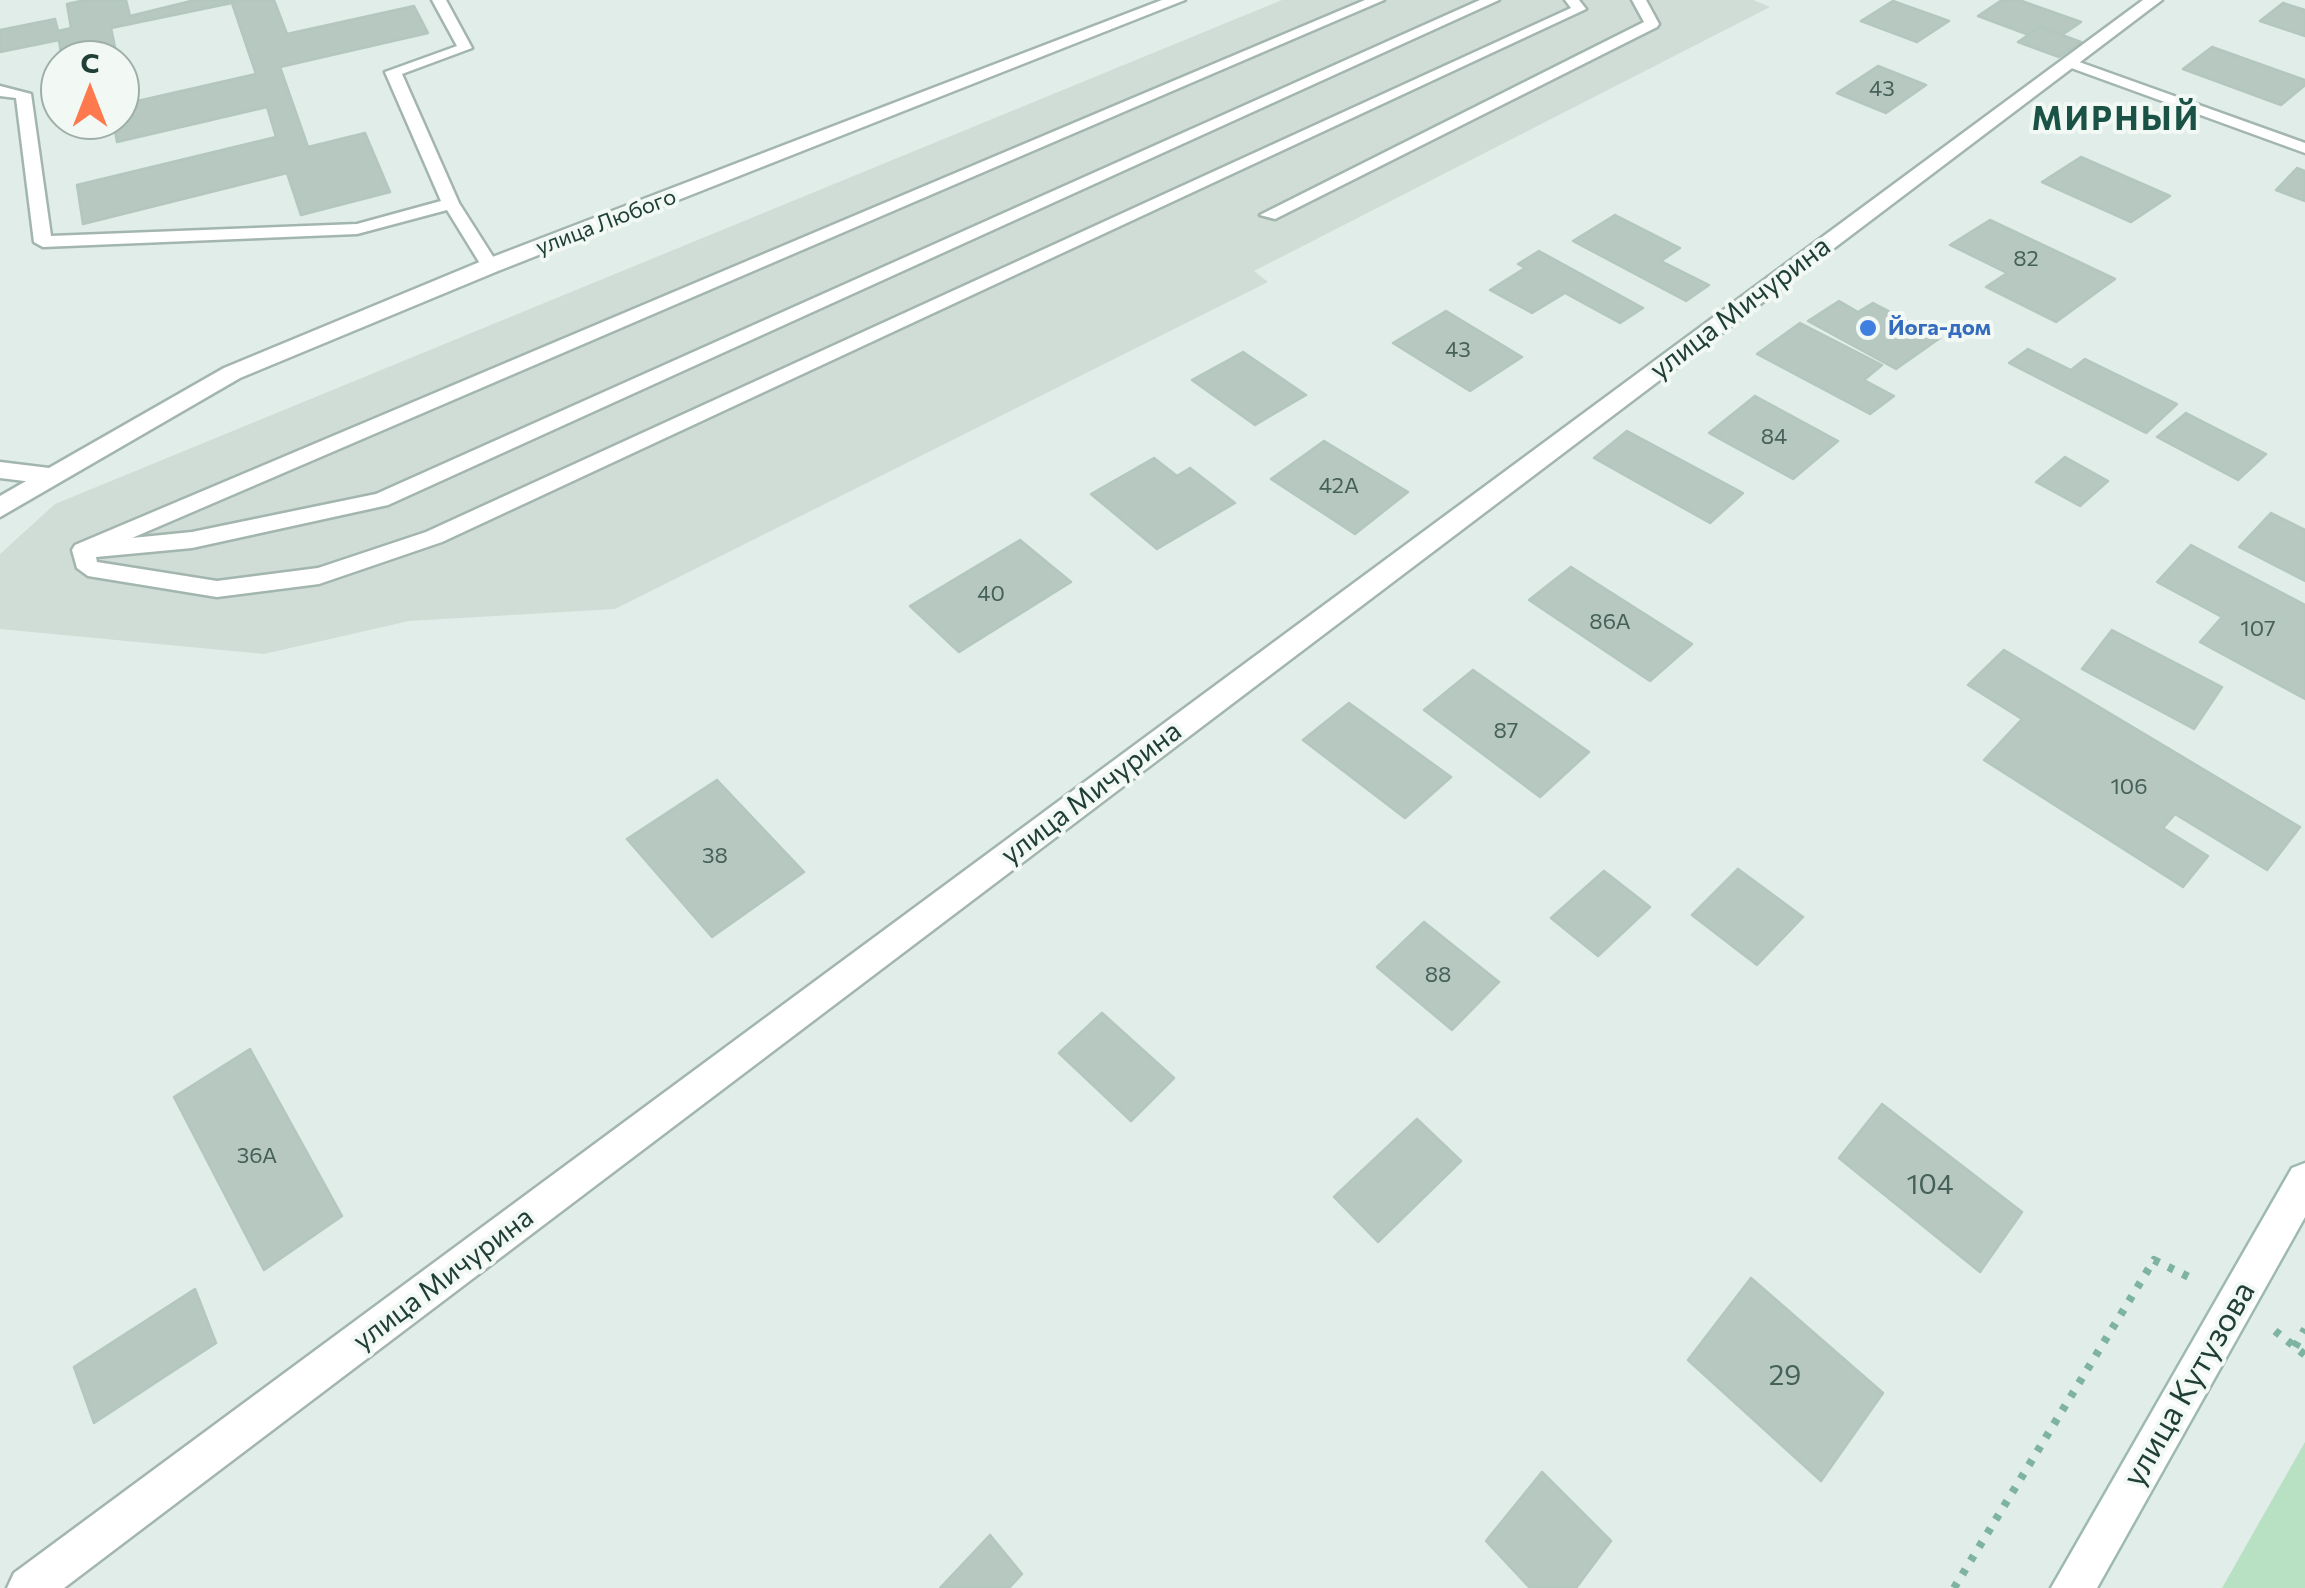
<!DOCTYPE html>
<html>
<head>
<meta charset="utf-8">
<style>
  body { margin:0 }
  #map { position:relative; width:2305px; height:1588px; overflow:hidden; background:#e1ede8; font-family:Commissioner,sans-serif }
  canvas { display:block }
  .north { position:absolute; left:40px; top:40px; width:100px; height:100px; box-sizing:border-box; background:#f2f9f5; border:2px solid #9eafa9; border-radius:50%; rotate:0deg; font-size:28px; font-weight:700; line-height:40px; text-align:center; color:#203f37 }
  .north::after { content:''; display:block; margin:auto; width:35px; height:45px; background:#fe794e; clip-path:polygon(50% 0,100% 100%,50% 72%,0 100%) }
</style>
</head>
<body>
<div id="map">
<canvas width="2305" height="1588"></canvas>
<div class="north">С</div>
</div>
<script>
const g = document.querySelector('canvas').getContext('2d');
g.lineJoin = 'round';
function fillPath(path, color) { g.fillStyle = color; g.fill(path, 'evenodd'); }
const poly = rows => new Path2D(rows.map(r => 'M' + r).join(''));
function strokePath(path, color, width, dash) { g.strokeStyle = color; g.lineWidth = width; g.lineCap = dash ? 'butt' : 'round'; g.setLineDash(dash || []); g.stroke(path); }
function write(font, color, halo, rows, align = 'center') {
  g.font = font + ' Commissioner,sans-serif'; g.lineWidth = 8; g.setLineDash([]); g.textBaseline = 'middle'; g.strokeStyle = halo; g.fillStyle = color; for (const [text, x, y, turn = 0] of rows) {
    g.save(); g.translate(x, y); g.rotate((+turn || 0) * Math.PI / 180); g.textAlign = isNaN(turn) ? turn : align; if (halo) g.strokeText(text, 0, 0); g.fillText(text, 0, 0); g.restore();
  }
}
const built = poly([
  [1282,0,1753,0,1770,7,1254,271,1268,282,615,609,409,621,264,654,0,629,0,554,55,504]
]);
const green = poly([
  [2305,1442,2305,1588,2222,1588]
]);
const building = poly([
  [85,0,126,0,130,16,195,0,274,0,287,34,414,6,428,33,280,67,308,147,365,133,390,192,301,215,287,173,83,224,77,185,276,137,267,107,117,142,113,120,120,120,120,105,256,74,232,3,111,28,116,52,79,60,62,60,59,40,0,52,0,30,55,19,58,31,71,28,67,4,85,0],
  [2002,0,2019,0,2081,22,2062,35,2040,27,2029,35,1978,16,2002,0],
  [1893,1,1949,21,1917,42,1861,21,1893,1],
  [2283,3,2305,10,2305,36,2260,21,2283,3],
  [2040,27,2081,42,2059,57,2018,42,2040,27],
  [2212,47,2305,80,2305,85,2281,105,2183,69,2212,47],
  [1878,66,1926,85,1886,113,1837,93,1878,66],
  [2081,157,2170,196,2131,222,2042,182,2081,157],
  [2297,168,2305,171,2305,201,2276,190,2297,168],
  [1615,215,1680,248,1661,261,1709,285,1686,301,1573,241,1615,215],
  [1990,220,2115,279,2056,322,1986,287,2007,273,1950,245,1990,220],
  [1539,251,1643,308,1620,323,1565,293,1532,313,1490,290,1525,268,1518,264,1539,251],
  [1839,301,1858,312,1873,303,1940,338,1896,369,1808,321,1839,301],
  [1446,311,1522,357,1470,391,1393,343,1446,311],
  [1800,323,1882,365,1864,380,1894,396,1870,414,1757,354,1800,323],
  [2028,349,2071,370,2085,359,2177,404,2146,433,2009,363,2028,349],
  [1243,352,1306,395,1255,425,1192,380,1243,352],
  [1755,396,1838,441,1793,479,1709,433,1755,396],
  [2186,413,2266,454,2238,480,2157,437,2186,413],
  [1627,431,1743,493,1710,523,1594,458,1627,431],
  [1324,441,1408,492,1355,534,1271,479,1324,441],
  [2065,457,2108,481,2080,506,2036,482,2065,457],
  [1154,458,1177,476,1190,468,1235,503,1157,549,1091,494,1154,458],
  [2271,513,2305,530,2305,581,2239,547,2271,513],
  [1020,540,1071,582,959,652,910,606,1020,540],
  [2191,545,2305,605,2305,699,2200,642,2222,617,2157,582,2191,545],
  [1571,567,1692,644,1650,681,1529,600,1571,567],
  [2112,630,2222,687,2194,729,2082,669,2112,630],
  [2004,650,2300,827,2267,870,2175,814,2163,828,2208,856,2183,887,1984,760,2022,719,1968,685,2004,650],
  [1473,670,1589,752,1540,797,1424,710,1473,670],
  [1349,703,1451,777,1405,818,1303,740,1349,703],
  [717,780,804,872,712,937,627,839,717,780],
  [1738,869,1803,917,1757,965,1692,915,1738,869],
  [1604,871,1650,907,1598,956,1551,918,1604,871],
  [1424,922,1499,982,1452,1030,1377,967,1424,922],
  [1102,1013,1174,1078,1131,1121,1059,1053,1102,1013],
  [250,1049,342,1216,264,1270,174,1097,250,1049],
  [1882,1104,2022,1212,1980,1272,1839,1158,1882,1104],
  [1417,1119,1461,1161,1378,1242,1334,1197,1417,1119],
  [1751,1278,1883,1393,1821,1481,1688,1360,1751,1278],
  [195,1289,216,1343,94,1423,74,1367,195,1289],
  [1542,1472,1611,1541,1576,1588,1530,1588,1486,1541,1542,1472],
  [990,1535,1022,1574,1009,1588,940,1588,990,1535]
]);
const path = poly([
  [2275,1331,2305,1355],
  [2295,1347,2305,1329],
  [1954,1588,2154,1260,2193,1279]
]);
const service = poly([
  [432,0,446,0,472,48,402,74,459,203,499,266,496,270,484,270,447,210,357,234,43,247,34,242,16,98,0,96,0,86,31,94,51,236,357,224,441,201,385,72,457,46,432,0],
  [1365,0,1384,0,132,538,192,532,376,494,1480,0,1499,0,388,505,192,548,96,557,97,562,217,581,318,568,426,532,1571,8,1565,0,1579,0,1586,9,442,542,319,584,217,597,88,576,77,568,72,550,75,545,1365,0],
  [1632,0,1646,0,1659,24,1657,27,1275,219,1260,215,1644,22,1632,0],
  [2068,58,2305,143,2305,153,2063,65,2061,62,2068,58]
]);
const minor = poly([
  [2143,0,2162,0,64,1588,7,1588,14,1573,2143,0],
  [0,462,49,468,61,476,49,484,0,478,0,462]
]);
const tertiary = poly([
  [1162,0,1185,0,498,271,240,378,0,517,0,496,224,368,482,261,1162,0]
]);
const secondary = poly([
  [2305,1163,2305,1217,2097,1588,2051,1588,2292,1168,2305,1163]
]);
const markers = [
  [1868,328,10,"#3f7fe0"]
];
const numberNames = [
  ["43",1882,89],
  ["82",2026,259],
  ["43",1458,350],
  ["84",1774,437],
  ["42А",1339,486],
  ["40",991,594],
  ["86А",1610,622],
  ["107",2258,629],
  ["87",1506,731],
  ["106",2129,787],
  ["38",715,856],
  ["88",1438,975],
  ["36А",257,1156]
];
const farStreetnames = [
  ["улица Любого",606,222,-21]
];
const farShopnames = [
  ["Йога-дом",1888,328]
];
const streetNames = [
  ["улица Мичурина",1740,308,-37],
  ["улица Мичурина",1091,793,-37],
  ["улица Мичурина",443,1279,-37]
];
const nearNumbernames = [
  ["104",1930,1185],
  ["29",1785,1376]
];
const farDistrictnames = [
  ["МИРНЫЙ",2116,119]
];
const nearStreetnames = [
  ["улица Кутузова",2189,1384,-60]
];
fillPath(built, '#cfddd6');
fillPath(green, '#b8e0c3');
fillPath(building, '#b6c8c0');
strokePath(building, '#b3c7bf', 2.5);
strokePath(service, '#a3b5af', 5);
strokePath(minor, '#a3b5af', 5);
strokePath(tertiary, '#a3b5af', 5);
strokePath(secondary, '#9ebab0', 5);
strokePath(path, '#7eb3a3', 8, [6, 10]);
fillPath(service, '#fff');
fillPath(minor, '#fff');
fillPath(tertiary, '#fff');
fillPath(secondary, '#fff');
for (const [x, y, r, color] of markers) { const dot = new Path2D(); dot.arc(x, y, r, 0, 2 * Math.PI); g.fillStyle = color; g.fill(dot); strokePath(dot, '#f2f9f5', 4); }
write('22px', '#466159', null, numberNames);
write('22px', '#203f37', '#f2f9f5', farStreetnames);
write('bold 22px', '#366cbe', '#f2f9f5', farShopnames, 'left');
write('28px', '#203f37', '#f2f9f5', streetNames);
write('28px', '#466159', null, nearNumbernames);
g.letterSpacing = '2.5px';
write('bold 32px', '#1a5345', '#f2f9f5', farDistrictnames);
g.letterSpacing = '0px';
write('32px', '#203f37', '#f2f9f5', nearStreetnames);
</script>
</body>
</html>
